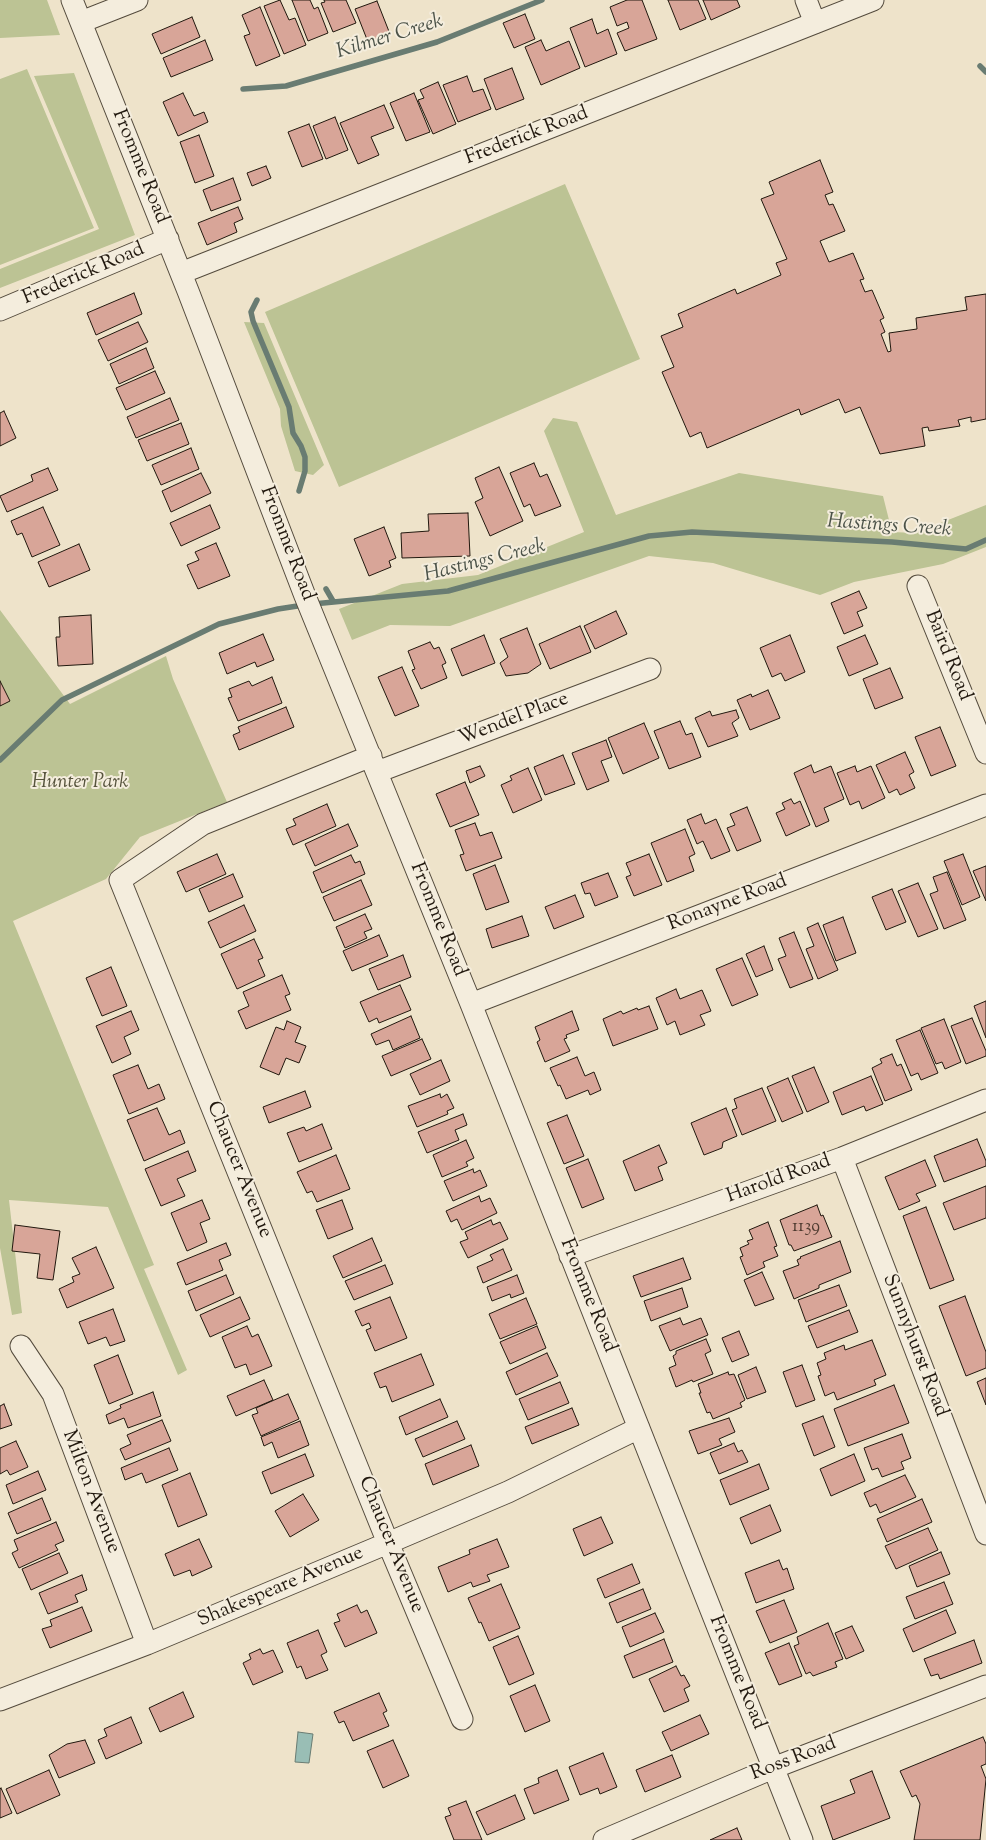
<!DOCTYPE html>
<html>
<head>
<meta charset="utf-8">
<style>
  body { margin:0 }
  canvas { display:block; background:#eee3ca }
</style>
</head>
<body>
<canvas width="986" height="1840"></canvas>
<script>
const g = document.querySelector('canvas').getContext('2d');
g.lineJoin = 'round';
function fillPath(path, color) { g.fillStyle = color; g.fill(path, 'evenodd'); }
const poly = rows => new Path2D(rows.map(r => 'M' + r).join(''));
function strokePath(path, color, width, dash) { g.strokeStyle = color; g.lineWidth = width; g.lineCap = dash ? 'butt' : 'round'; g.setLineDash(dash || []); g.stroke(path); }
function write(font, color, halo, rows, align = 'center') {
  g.font = font + ' "Sorts Mill Goudy",serif'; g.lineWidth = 4; g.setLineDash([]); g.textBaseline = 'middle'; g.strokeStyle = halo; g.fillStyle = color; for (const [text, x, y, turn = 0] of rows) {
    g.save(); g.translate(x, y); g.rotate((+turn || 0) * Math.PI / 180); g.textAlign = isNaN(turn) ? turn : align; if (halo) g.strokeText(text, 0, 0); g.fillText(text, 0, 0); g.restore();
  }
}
const green = poly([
  [0,0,47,0,60,35,0,38],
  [27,69,94,228,0,265,0,79],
  [74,73,135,235,0,288,0,269,99,229,34,76],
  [565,184,640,359,339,487,265,312],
  [244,322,264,323,324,465,313,475,295,471,281,426,280,409],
  [553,418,577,422,616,515,739,473,883,496,892,532,915,533,986,505,986,547,943,564,854,582,820,595,713,563,649,556,450,626,390,625,352,640,339,609,402,584,478,575,584,532,544,431],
  [0,610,70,704,166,656,173,679,227,802,140,837,106,879,13,921,154,1265,144,1269,187,1370,178,1375,108,1207,9,1200,22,1313,12,1315,0,1248]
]);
const water = poly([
  [298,1732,313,1734,309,1763,295,1762,298,1732]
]);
const stream = poly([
  [980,66,986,72],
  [243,89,286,86,437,42,542,0],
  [257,300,251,312,253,321,289,407,293,433,301,446,305,457,305,471,299,491],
  [326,589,333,601],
  [313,604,448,591,649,536,692,532,892,542,966,549,986,540],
  [0,760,62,700,219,624,278,609,304,605]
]);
const building = poly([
  [280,0,289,20,295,18,306,45,284,54,264,6,280,0],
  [292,0,310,0,314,9,318,7,328,33,308,41,292,0],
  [324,0,346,0,356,23,333,32,321,3,325,2,324,0],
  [627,0,642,0,657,39,625,51,617,33,629,28,627,22,617,26,610,7,627,0],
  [668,0,698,0,706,19,680,30,668,0],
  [703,0,737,0,740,7,711,20,703,0],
  [377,1,390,34,368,42,355,9,377,1],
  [260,7,280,56,256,66,244,36,250,34,242,15,260,7],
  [525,14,535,39,514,48,503,23,525,14],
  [192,17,200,37,161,54,152,34,192,17],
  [592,19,597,34,608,29,617,54,585,67,570,28,592,19],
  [205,40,213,60,171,77,163,58,205,40],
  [541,40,546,51,569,41,580,68,541,85,525,47,541,40],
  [512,68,524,99,496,110,484,79,512,68],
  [467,76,473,92,483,89,491,109,458,122,443,85,467,76],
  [438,82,456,124,433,134,418,100,424,98,420,90,438,82],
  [183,93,194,116,204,112,208,122,178,136,163,102,183,93],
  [414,93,430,132,406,141,390,103,414,93],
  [384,105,394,128,371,137,379,155,358,164,340,123,384,105],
  [335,117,348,150,326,159,313,126,335,117],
  [309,124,323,159,302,167,288,132,309,124],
  [199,135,214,176,195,183,180,142,199,135],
  [820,160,833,192,825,195,829,205,833,204,845,231,820,241,829,262,853,253,864,279,860,280,865,292,872,290,884,318,880,320,885,332,881,334,888,352,891,351,889,333,917,329,916,318,967,310,965,297,986,294,986,419,971,422,971,417,958,420,960,426,929,431,928,427,922,428,925,446,880,454,860,407,845,413,839,399,801,415,799,409,707,448,701,432,690,437,662,372,674,367,661,336,683,327,678,314,735,289,737,294,781,275,776,263,787,259,761,199,774,194,769,182,820,160],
  [266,166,271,178,252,186,247,173,266,166],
  [233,178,241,200,211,211,203,190,233,178],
  [238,207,243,219,234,223,237,232,207,245,198,223,238,207],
  [134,293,142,314,96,335,87,313,134,293],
  [138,322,148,342,108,361,98,340,138,322],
  [146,348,154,368,119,384,110,364,146,348],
  [155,371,165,393,126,410,116,388,155,371],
  [170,398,179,420,136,438,127,417,170,398],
  [4,411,16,438,0,446,0,413,4,411],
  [181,423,189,444,147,461,138,440,181,423],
  [191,448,199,469,161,485,152,465,191,448],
  [534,463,540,477,547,474,561,506,535,516,530,504,524,507,510,473,534,463],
  [499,467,523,521,490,536,475,502,483,498,475,478,499,467],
  [48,468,58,490,7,512,0,496,33,481,31,475,48,468],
  [201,473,211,493,171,512,162,491,201,473],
  [210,505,220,528,181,546,170,523,210,505],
  [43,507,60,545,32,557,22,533,17,535,11,521,43,507],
  [468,513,470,556,402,558,401,533,429,531,428,514,468,513],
  [384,527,396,558,389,561,391,567,369,576,354,539,384,527],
  [216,543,230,576,198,589,187,565,199,560,195,552,216,543],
  [79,544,90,570,49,587,38,562,79,544],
  [859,591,867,608,857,612,863,626,844,634,831,603,859,591],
  [616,611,627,634,595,649,584,626,616,611],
  [91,615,93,664,58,666,56,637,60,637,59,617,91,615],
  [580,626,591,652,550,669,539,644,580,626],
  [527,628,541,664,528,673,506,676,500,663,508,657,500,639,527,628],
  [263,634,274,660,257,667,255,662,227,674,219,653,263,634],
  [484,635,495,663,462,676,451,649,484,635],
  [790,635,805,672,785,681,781,673,772,677,760,648,790,635],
  [865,635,878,664,849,676,837,647,865,635],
  [430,642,434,649,439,647,446,663,442,665,447,678,421,689,412,670,415,669,408,651,430,642],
  [402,667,419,706,395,716,378,677,402,667],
  [890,668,903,698,875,709,863,679,890,668],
  [272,677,282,703,238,721,228,698,232,697,229,689,249,681,252,686,272,677],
  [0,681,10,701,0,706,0,681],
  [768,690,780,718,750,730,737,700,751,694,752,697,768,690],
  [286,707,294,727,239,750,233,735,240,732,238,727,286,707],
  [736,710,739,718,732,723,738,736,708,747,695,718,710,711,712,716,736,710],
  [680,721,686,735,692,733,701,757,669,769,654,731,680,721],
  [644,723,659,758,623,774,608,738,644,723],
  [940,727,956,766,931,776,915,737,940,727],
  [606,740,612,757,601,761,609,781,587,790,572,753,606,740],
  [905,752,914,772,909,775,915,788,900,795,897,789,889,793,876,765,905,752],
  [563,755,575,784,545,795,534,767,563,755],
  [811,765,814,773,831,766,844,799,824,808,829,821,816,827,794,773,811,765],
  [480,766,485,776,470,783,466,771,480,766],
  [855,766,857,772,871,766,885,798,862,809,859,801,850,805,837,773,855,766],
  [528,768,542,800,513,813,501,785,512,780,510,776,528,768],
  [465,782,479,815,450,827,436,794,465,782],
  [791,799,794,804,800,801,810,825,786,836,776,813,785,809,782,803,791,799],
  [327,804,336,826,293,845,286,829,296,825,293,819,327,804],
  [747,807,761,841,737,851,727,828,735,825,730,814,747,807],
  [701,814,705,824,716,819,730,851,711,859,703,841,697,844,687,820,701,814],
  [475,823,480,836,492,832,502,858,466,871,460,855,464,854,455,830,475,823],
  [348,824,358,846,315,866,305,844,348,824],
  [685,829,695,854,689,857,694,871,667,882,651,843,685,829],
  [217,854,226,874,186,892,177,872,217,854],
  [649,854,662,885,634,896,626,877,631,875,626,863,649,854],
  [963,854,980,897,962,905,944,861,963,854],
  [351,855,355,863,360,861,365,874,322,893,313,872,351,855],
  [495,865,509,902,486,910,473,874,495,865],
  [986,866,986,901,973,871,986,866],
  [947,872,966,920,944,929,930,894,938,891,933,877,947,872],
  [608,873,618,897,595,906,590,893,585,894,581,883,608,873],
  [233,874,243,897,209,912,199,889,233,874],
  [361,880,372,905,334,921,323,897,361,880],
  [918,883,938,929,918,937,898,891,918,883],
  [892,889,906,922,886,930,872,897,892,889],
  [575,895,584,917,554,929,545,907,575,895],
  [244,905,256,931,220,948,208,922,244,905],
  [365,914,372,929,364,932,367,938,345,948,336,927,365,914],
  [522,916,529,936,492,948,486,929,522,916],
  [843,917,856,953,836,961,823,925,843,917],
  [818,923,838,970,818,979,806,949,814,946,807,928,818,923],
  [794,932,813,979,790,988,778,959,786,956,779,938,794,932],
  [379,935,388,956,352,971,343,951,379,935],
  [254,939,263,958,258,960,265,976,237,989,221,954,254,939],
  [764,946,773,970,756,977,746,954,764,946],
  [403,955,411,977,378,990,369,969,403,955],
  [742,958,758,995,732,1006,716,969,742,958],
  [111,967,127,1006,102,1016,86,978,111,967],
  [282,975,290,994,285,996,291,1010,246,1029,238,1011,249,1006,243,992,282,975],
  [400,985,411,1010,379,1023,377,1018,369,1022,360,1002,400,985],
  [676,989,680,999,702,990,711,1011,700,1015,705,1025,680,1035,675,1021,667,1025,656,998,676,989],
  [986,1001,986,1038,974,1006,986,1001],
  [649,1006,658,1029,613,1046,603,1019,621,1011,623,1014,637,1008,638,1010,649,1006],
  [131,1011,139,1030,124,1037,131,1054,112,1063,96,1026,131,1011],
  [572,1011,579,1030,566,1035,567,1038,564,1039,570,1051,545,1062,537,1042,540,1040,535,1027,572,1011],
  [411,1016,420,1038,393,1050,389,1040,376,1045,371,1034,411,1016],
  [972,1018,986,1051,986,1056,966,1064,951,1026,972,1018],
  [944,1019,961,1062,945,1069,942,1062,936,1064,921,1028,944,1019],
  [287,1021,301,1027,295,1042,306,1046,299,1063,286,1058,279,1075,260,1067,276,1027,284,1030,287,1021],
  [920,1030,938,1073,921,1080,918,1073,911,1076,896,1040,920,1030],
  [422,1039,431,1059,391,1076,382,1056,422,1039],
  [892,1054,897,1066,901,1064,912,1090,885,1101,872,1068,882,1063,880,1059,892,1054],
  [577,1057,585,1076,594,1072,601,1090,590,1095,588,1090,566,1099,560,1085,558,1086,550,1068,577,1057],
  [441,1060,450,1081,420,1095,410,1074,441,1060],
  [138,1065,148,1089,159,1084,165,1099,129,1114,113,1075,138,1065],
  [814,1067,829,1102,807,1112,792,1076,814,1067],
  [871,1076,883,1104,866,1111,864,1106,842,1115,833,1092,871,1076],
  [788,1078,803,1113,782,1122,767,1087,788,1078],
  [762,1088,776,1121,742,1135,732,1110,737,1108,734,1099,762,1088],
  [305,1091,311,1107,269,1123,263,1107,305,1091],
  [440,1094,441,1098,447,1094,454,1108,447,1111,448,1114,417,1127,408,1106,440,1094],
  [157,1108,169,1135,180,1130,185,1143,144,1161,127,1120,157,1108],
  [726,1108,737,1136,723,1142,722,1148,704,1155,691,1123,726,1108],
  [463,1114,467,1125,455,1130,459,1140,427,1153,418,1132,463,1114],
  [567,1115,584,1156,564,1164,547,1123,567,1115],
  [322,1124,332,1149,299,1162,287,1133,304,1127,306,1131,322,1124],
  [977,1139,986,1161,986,1166,944,1182,934,1156,977,1139],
  [466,1140,474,1158,466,1162,468,1166,442,1177,433,1155,466,1140],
  [659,1145,667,1163,658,1167,663,1180,635,1191,623,1161,659,1145],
  [188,1151,196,1171,177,1179,185,1196,161,1206,145,1169,188,1151],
  [336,1155,350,1189,317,1202,312,1191,307,1193,297,1172,336,1155],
  [588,1159,604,1199,582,1208,566,1168,588,1159],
  [925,1160,936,1186,916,1194,920,1201,899,1210,885,1177,925,1160],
  [473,1169,474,1173,480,1170,487,1186,453,1201,444,1181,473,1169],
  [986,1186,986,1218,954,1230,943,1203,986,1186],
  [479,1196,481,1202,490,1198,497,1213,462,1230,457,1219,451,1222,446,1211,479,1196],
  [202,1200,210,1219,200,1223,207,1242,187,1251,171,1213,202,1200],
  [342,1200,353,1229,328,1239,316,1210,342,1200],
  [817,1205,821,1216,823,1215,832,1237,794,1251,791,1245,789,1245,780,1220,817,1205],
  [926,1207,954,1280,930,1289,903,1216,926,1207],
  [491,1220,493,1225,500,1222,508,1239,468,1258,460,1242,468,1239,465,1232,491,1220],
  [768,1222,777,1246,774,1247,778,1256,763,1262,765,1267,747,1275,740,1257,743,1256,740,1248,749,1244,747,1241,753,1239,749,1230,768,1222],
  [15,1225,60,1231,53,1280,37,1278,40,1254,12,1251,15,1225],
  [372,1238,382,1261,343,1278,333,1256,372,1238],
  [840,1241,851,1272,819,1285,819,1288,794,1299,783,1271,799,1265,797,1260,801,1258,800,1257,840,1241],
  [226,1243,231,1255,219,1260,223,1270,186,1285,177,1263,226,1243],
  [96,1247,114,1288,67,1308,59,1289,74,1282,72,1277,80,1274,72,1258,96,1247],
  [503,1249,512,1270,483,1283,477,1267,493,1260,490,1255,503,1249],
  [683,1258,691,1279,641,1297,633,1276,683,1258],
  [385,1265,393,1284,354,1300,345,1281,385,1265],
  [762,1272,774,1299,755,1306,744,1280,762,1272],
  [226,1275,234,1294,196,1311,188,1291,226,1275],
  [517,1275,524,1293,511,1298,510,1294,492,1301,487,1287,517,1275],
  [839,1285,847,1306,806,1322,798,1300,839,1285],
  [682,1288,688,1307,651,1321,644,1301,682,1288],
  [965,1296,986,1352,986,1368,966,1376,939,1306,965,1296],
  [240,1297,250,1319,210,1337,200,1315,240,1297],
  [390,1297,407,1338,375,1351,366,1330,371,1328,369,1323,362,1326,355,1311,390,1297],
  [526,1298,537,1324,500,1339,489,1314,526,1298],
  [113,1309,125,1341,110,1346,106,1337,88,1344,79,1322,113,1309],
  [849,1310,858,1332,817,1348,808,1326,849,1310],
  [680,1318,683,1325,701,1318,708,1335,670,1351,659,1326,680,1318],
  [247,1326,252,1337,258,1334,272,1366,250,1375,246,1364,235,1368,222,1337,247,1326],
  [537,1326,546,1348,510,1364,500,1342,537,1326],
  [739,1331,749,1355,732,1362,722,1338,739,1331],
  [706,1339,711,1351,705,1354,713,1374,693,1382,692,1380,676,1387,669,1368,676,1365,673,1356,676,1354,676,1351,706,1339],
  [872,1340,886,1375,874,1380,876,1385,837,1400,834,1392,825,1396,818,1376,821,1375,817,1363,826,1359,824,1353,844,1345,845,1350,872,1340],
  [547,1353,558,1376,516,1395,506,1372,547,1353],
  [421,1354,434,1385,392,1402,386,1386,380,1388,374,1373,421,1354],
  [118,1355,133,1394,109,1404,94,1365,118,1355],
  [802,1365,815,1400,796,1407,783,1372,802,1365],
  [756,1367,766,1392,747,1399,738,1375,756,1367],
  [728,1372,729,1375,734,1374,745,1400,740,1403,742,1407,713,1419,710,1412,707,1413,699,1393,701,1393,698,1384,728,1372],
  [986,1378,986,1405,977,1382,986,1378],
  [264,1380,273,1400,236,1416,227,1396,264,1380],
  [560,1382,569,1403,528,1420,519,1399,560,1382],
  [894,1385,909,1423,848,1446,834,1409,894,1385],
  [153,1392,161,1416,128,1428,124,1418,109,1424,106,1415,121,1408,120,1405,153,1392],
  [288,1394,299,1419,261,1436,252,1415,258,1413,256,1408,288,1394],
  [440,1399,448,1417,406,1435,399,1417,440,1399],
  [4,1404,12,1425,0,1429,0,1406,4,1404],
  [572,1408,579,1425,532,1444,525,1427,572,1408],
  [823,1416,835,1447,814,1456,802,1424,823,1416],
  [729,1418,735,1432,719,1439,722,1445,698,1454,689,1431,729,1418],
  [162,1420,171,1441,125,1460,120,1449,131,1444,127,1435,162,1420],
  [300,1421,309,1445,278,1458,272,1442,264,1446,261,1437,300,1421],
  [457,1421,465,1439,423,1457,415,1439,457,1421],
  [902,1434,911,1458,901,1462,904,1469,882,1477,878,1468,872,1470,864,1448,902,1434],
  [16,1441,28,1467,10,1475,7,1470,0,1474,0,1448,16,1441],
  [734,1443,738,1452,742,1450,748,1462,719,1474,710,1453,734,1443],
  [471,1445,479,1466,433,1485,425,1464,471,1445],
  [169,1448,178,1470,146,1483,142,1473,125,1480,121,1468,169,1448],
  [305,1454,314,1476,271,1494,262,1472,305,1454],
  [854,1454,865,1481,831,1496,820,1469,854,1454],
  [759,1464,769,1489,730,1505,720,1480,759,1464],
  [38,1471,46,1490,13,1504,6,1485,38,1471],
  [190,1473,207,1515,178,1527,162,1485,190,1473],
  [905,1475,916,1497,880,1513,876,1504,870,1507,864,1493,905,1475],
  [303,1494,319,1520,290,1537,275,1511,303,1494],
  [42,1498,51,1520,17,1534,8,1513,42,1498],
  [922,1499,932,1522,887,1542,877,1519,922,1499],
  [770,1505,781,1531,751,1544,740,1518,770,1505],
  [601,1517,613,1543,584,1556,573,1529,601,1517],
  [56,1522,64,1541,55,1545,58,1550,19,1568,12,1553,18,1550,14,1540,56,1522],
  [928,1528,938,1550,896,1569,885,1546,928,1528],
  [199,1539,212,1567,192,1576,190,1570,174,1576,165,1554,199,1539],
  [497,1539,509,1567,487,1575,490,1581,473,1587,471,1582,448,1592,438,1567,470,1554,469,1550,497,1539],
  [941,1552,950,1574,917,1587,909,1566,941,1552],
  [59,1553,68,1573,31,1590,22,1569,59,1553],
  [779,1560,783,1570,787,1568,794,1589,756,1603,745,1573,779,1560],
  [632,1564,640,1583,605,1598,597,1579,632,1564],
  [82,1575,87,1590,75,1595,78,1602,48,1614,39,1593,82,1575],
  [944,1582,953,1604,915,1619,906,1597,944,1582],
  [501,1584,520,1628,489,1641,481,1622,479,1623,468,1598,501,1584],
  [643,1589,651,1609,617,1623,609,1603,643,1589],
  [784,1600,797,1632,770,1643,756,1611,784,1600],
  [357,1605,361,1613,367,1610,377,1633,345,1647,334,1623,340,1621,337,1614,357,1605],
  [82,1607,92,1631,50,1648,42,1629,52,1626,50,1620,82,1607],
  [946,1610,956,1633,913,1652,903,1629,946,1610],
  [655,1613,664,1632,630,1647,622,1627,655,1613],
  [828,1623,843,1659,835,1662,837,1667,813,1676,810,1672,806,1674,794,1646,799,1644,797,1637,828,1623],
  [852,1626,864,1651,846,1659,835,1633,852,1626],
  [318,1630,327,1652,321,1655,328,1670,306,1679,301,1666,297,1668,287,1643,318,1630],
  [518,1636,534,1674,509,1685,493,1647,518,1636],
  [664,1639,673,1662,633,1678,624,1656,664,1639],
  [974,1640,982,1663,940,1679,938,1674,931,1676,924,1659,974,1640],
  [789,1643,802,1676,779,1685,765,1653,789,1643],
  [260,1649,263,1654,273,1650,283,1672,253,1685,243,1663,251,1659,249,1654,260,1649],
  [676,1666,681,1676,684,1675,690,1686,684,1689,689,1701,664,1712,649,1679,676,1666],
  [535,1685,550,1721,525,1732,510,1696,535,1685],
  [183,1692,194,1717,160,1732,149,1708,183,1692],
  [379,1693,387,1711,383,1713,389,1726,353,1741,344,1721,339,1723,334,1712,379,1693],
  [700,1715,709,1734,671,1751,662,1732,700,1715],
  [131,1717,142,1743,106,1759,98,1740,107,1736,104,1729,131,1717],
  [983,1737,986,1744,986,1764,981,1766,986,1779,980,1840,914,1840,920,1804,916,1795,912,1797,900,1771,983,1737],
  [85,1740,95,1763,59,1778,49,1755,67,1744,85,1740],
  [393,1740,409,1776,383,1788,367,1751,393,1740],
  [603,1753,617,1787,600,1794,598,1788,580,1795,569,1767,603,1753],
  [672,1755,681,1777,645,1792,636,1770,672,1755],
  [49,1770,60,1795,17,1814,6,1789,49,1770],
  [557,1770,569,1800,534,1814,524,1789,539,1783,538,1778,557,1770],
  [872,1771,890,1818,833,1840,821,1806,855,1793,850,1780,872,1771],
  [1,1788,12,1813,0,1818,0,1789,1,1788],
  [515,1795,525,1819,487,1835,476,1812,515,1795],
  [466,1801,482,1840,454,1840,445,1817,451,1815,448,1808,466,1801],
  [737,1828,742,1840,710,1840,737,1828]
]);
const minor = poly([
  [72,0,188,291,305,596,471,1004,802,1840],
  [806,0,815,23],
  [81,22,137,0],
  [181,273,873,0],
  [0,310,168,239],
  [918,586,986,753],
  [371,756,203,824,120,880,388,1543,462,1719],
  [377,772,650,669],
  [471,1004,986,805],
  [842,1158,986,1534],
  [570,1256,842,1158,986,1100],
  [21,1346,53,1394,147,1644],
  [0,1700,147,1644,388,1543,508,1492,639,1428],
  [604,1840,773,1768,986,1686]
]);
const numberNames = [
  ["1139",806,1228]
];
const streetNames = [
  ["Frederick Road",527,137,-21],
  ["Fromme Road",139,167,68],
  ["Frederick Road",84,275,-23],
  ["Fromme Road",286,544,69],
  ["Baird Road",947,656,68],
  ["Wendel Place",514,720,-21],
  ["Ronayne Road",728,904,-21],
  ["Fromme Road",437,920,68],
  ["Chaucer Avenue",238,1170,68],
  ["Harold Road",779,1180,-20],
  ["Fromme Road",587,1296,68],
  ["Sunnyhurst Road",914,1346,69],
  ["Milton Avenue",90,1492,69],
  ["Chaucer Avenue",390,1545,68],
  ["Shakespeare Avenue",281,1588,-23],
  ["Fromme Road",736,1673,68],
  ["Ross Road",794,1760,-21]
];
const parkNames = [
  ["Hunter Park",80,784]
];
const waterNames = [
  ["Kilmer Creek",390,38,-17],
  ["Hastings Creek",889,527,4],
  ["Hastings Creek",485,562,-14]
];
fillPath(green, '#bcc394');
fillPath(water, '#99beb5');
strokePath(water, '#697c72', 1);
strokePath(stream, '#697c72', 5.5);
fillPath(building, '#d8a598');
strokePath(building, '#21180e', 1);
strokePath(minor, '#544b3d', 23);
strokePath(minor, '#f4eddd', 21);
write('18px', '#4f3b30', null, numberNames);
write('20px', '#21180e', '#f4eddd', streetNames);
write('italic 20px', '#57543d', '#f4eddd', parkNames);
write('italic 21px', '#4b5248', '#f4eddd', waterNames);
</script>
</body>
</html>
